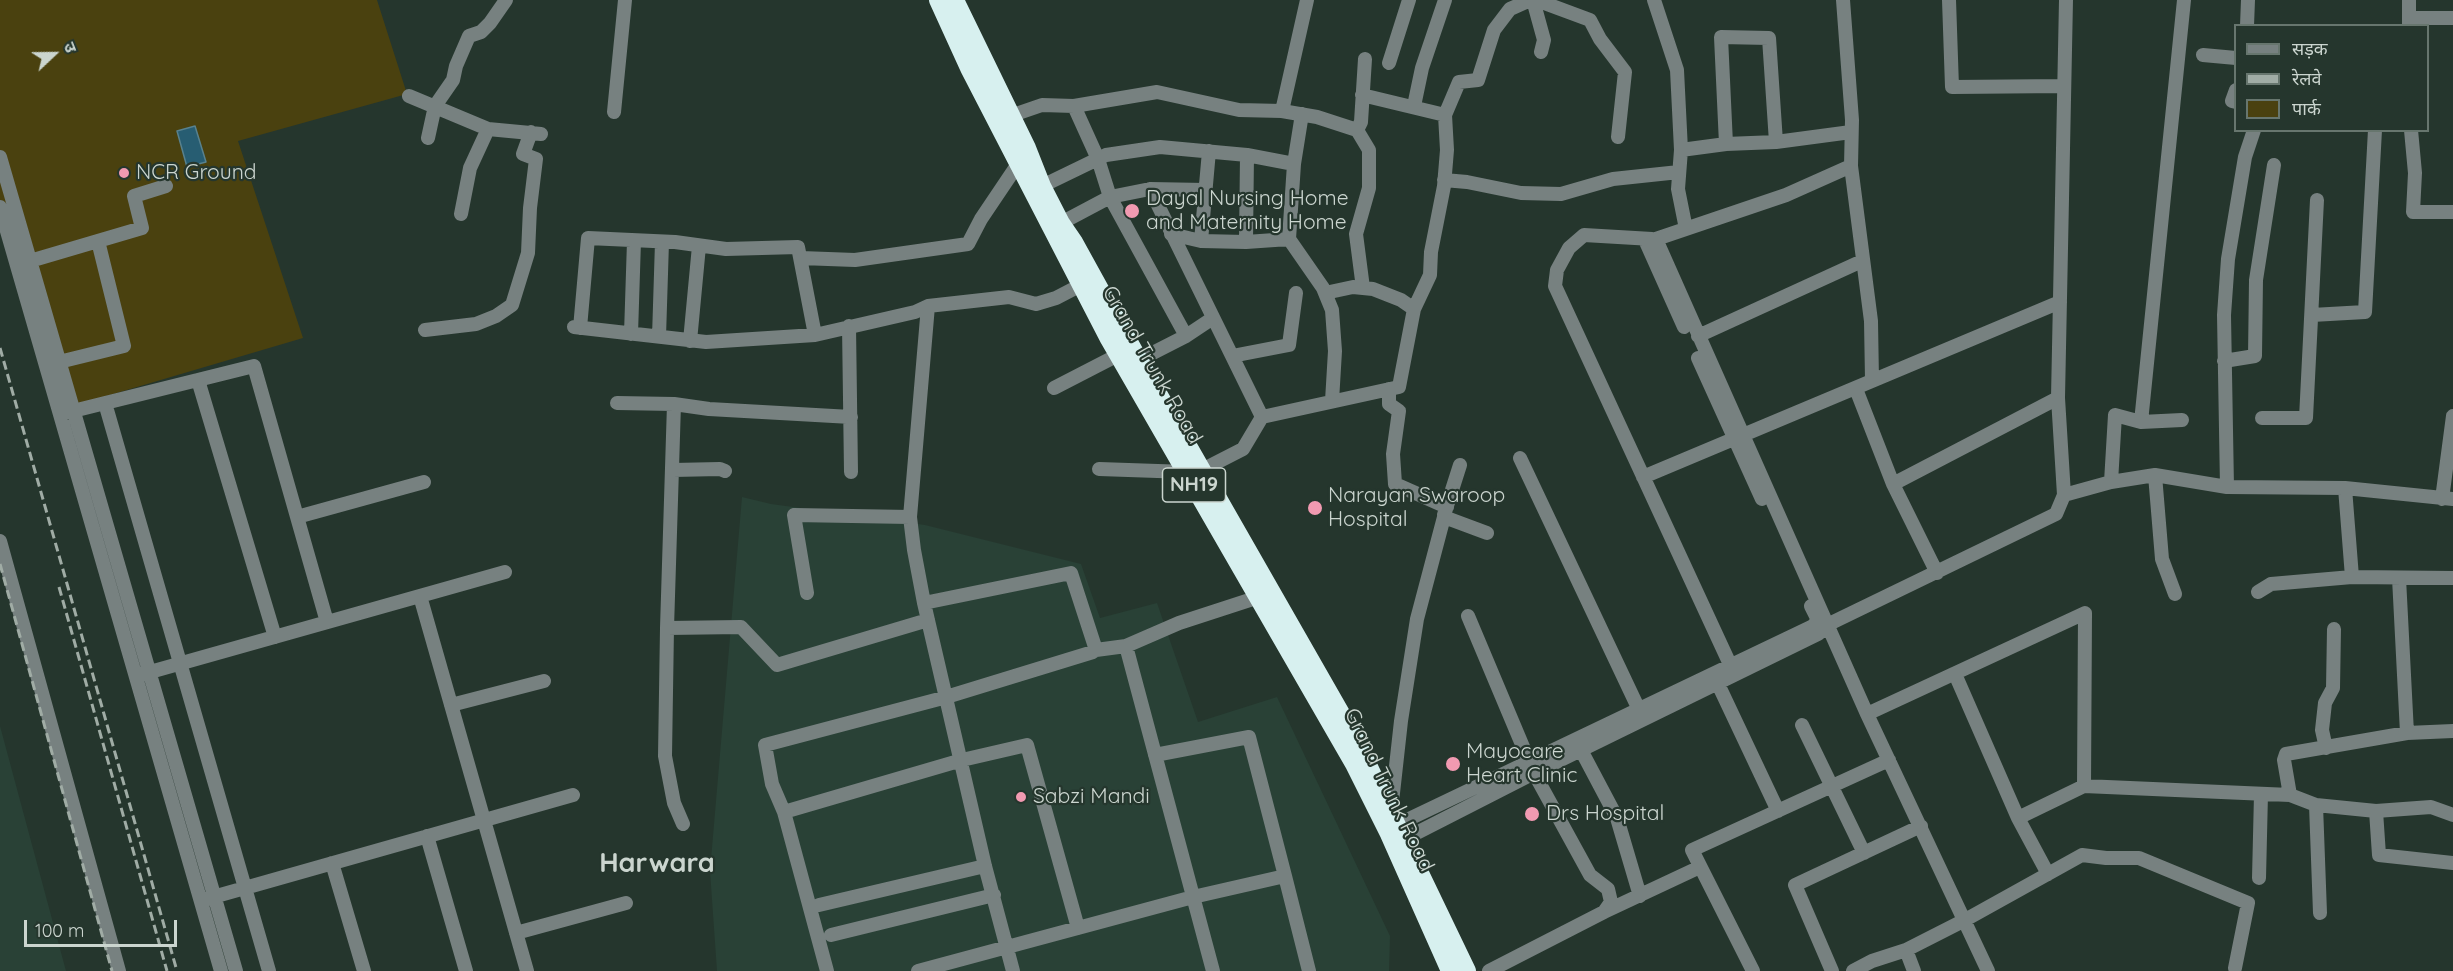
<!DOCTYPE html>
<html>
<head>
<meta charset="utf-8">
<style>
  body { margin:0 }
  #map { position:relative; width:2453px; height:971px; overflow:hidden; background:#25362d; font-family:Quicksand,"Noto Sans Devanagari",sans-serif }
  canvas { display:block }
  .legend { position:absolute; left:2234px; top:24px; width:195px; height:108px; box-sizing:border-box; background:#25362d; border:2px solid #67766e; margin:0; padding:8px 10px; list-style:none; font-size:18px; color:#cbd5cf }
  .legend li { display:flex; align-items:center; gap:12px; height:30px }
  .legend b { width:30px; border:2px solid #67766e }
  .north { position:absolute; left:24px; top:24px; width:60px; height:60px; -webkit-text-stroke:4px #25362d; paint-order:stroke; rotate:68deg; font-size:16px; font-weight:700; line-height:24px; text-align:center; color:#cbd5cf }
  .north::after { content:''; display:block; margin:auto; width:21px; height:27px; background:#cbd5cf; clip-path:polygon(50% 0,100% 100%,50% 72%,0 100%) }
  .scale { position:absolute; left:24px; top:920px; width:153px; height:27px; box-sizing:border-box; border:3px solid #cbd5cf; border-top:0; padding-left:8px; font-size:18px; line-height:21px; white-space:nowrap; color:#cbd5cf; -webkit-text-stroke:4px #25362d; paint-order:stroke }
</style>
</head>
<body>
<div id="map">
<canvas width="2453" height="971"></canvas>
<ul class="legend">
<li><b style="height:8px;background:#778180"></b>सड़क</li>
<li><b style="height:8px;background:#a0aca5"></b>रेलवे</li>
<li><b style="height:16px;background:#4a410f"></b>पार्क</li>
</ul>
<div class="north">उ</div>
<div class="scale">100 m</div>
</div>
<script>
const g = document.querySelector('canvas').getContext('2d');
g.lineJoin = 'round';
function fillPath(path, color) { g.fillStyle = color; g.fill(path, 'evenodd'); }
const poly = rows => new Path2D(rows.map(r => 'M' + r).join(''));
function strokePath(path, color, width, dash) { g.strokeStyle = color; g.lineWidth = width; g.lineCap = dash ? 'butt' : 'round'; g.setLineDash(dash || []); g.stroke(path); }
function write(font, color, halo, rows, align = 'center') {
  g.font = font + ' Quicksand,sans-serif'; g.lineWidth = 4.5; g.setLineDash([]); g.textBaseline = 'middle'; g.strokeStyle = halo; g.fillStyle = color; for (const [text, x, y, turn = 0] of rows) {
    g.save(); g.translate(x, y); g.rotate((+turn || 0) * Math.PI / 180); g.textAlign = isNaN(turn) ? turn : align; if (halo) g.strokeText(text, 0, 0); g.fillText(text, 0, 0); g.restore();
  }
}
const built = poly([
  [742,497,771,504,925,525,1081,564,1100,618,1157,603,1198,722,1277,697,1390,936,1389,971,717,971,710,871],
  [0,726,66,971,0,971]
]);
const green = poly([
  [0,0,377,0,407,94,238,141,303,338,59,410,0,205]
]);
const water = poly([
  [195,126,206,162,187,167,177,131,195,126]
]);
const minor = poly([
  [1533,0,1544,40,1541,52],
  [1536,0,1590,20,1600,39,1625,72,1618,137],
  [1654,0,1677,70,1681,150,1726,144,1776,142,1851,132],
  [1843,0,1852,120,1851,166,1871,321,1872,380],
  [1949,0,1952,87,2064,86],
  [2409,18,2453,18],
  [2409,25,2409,0],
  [2247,26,2248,0],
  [2203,55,2236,58],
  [1389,63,1409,0],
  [2236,90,2232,101,2236,102],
  [409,96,488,129,541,134],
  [1074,106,1098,159,1110,197,1186,336],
  [1414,106,1422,68,1445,0],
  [1282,111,1307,0],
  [614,112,625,0],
  [1445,115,1459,82,1478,80,1494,30,1510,9,1530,0],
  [1010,116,1042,105,1074,106,1157,92,1239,110,1282,111,1317,117,1357,130,1369,150,1369,188,1356,234,1363,288],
  [1357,130,1361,122,1365,59],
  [2411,130,2415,173,2413,212,2453,212],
  [428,138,435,106,453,80,456,66,469,36,481,32,490,23,506,0],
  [1726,144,1721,37,1769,38,1776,142],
  [1681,150,1678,189,1686,229],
  [0,157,236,971],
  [1294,164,1302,114],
  [1851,166,1786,195,1656,239,1867,714,1988,971],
  [1444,180,1467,182,1521,193,1561,194,1613,179,1679,172],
  [1042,186,1106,155,1160,147,1247,155,1294,164,1289,239],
  [1150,189,1205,190],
  [0,207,221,971],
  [461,214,470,168,488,129],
  [1061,223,1110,197,1150,189,1262,417],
  [1171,234,1201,241,1246,242,1289,239,1323,288,1332,310,1335,351,1332,401],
  [1652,239,1584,235,1569,248,1557,270,1555,286,1734,673],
  [1645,240,1684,327],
  [1201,241,1209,151],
  [1246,242,1247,155],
  [801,258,855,260,968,244,981,219,1018,164],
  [30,261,142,228,134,196,166,186],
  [1325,293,1353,287,1373,289,1401,300,1414,309],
  [928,306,910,517,914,550,924,603,985,866,1013,971],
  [2312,315,2365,312,2375,130],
  [849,326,851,472],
  [574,327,706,342,815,335,915,312,928,306,1009,297,1036,304,1056,298,1081,285],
  [580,328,588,238,675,242,726,249,798,247,815,335],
  [425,330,476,324,496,316,512,305,528,253,530,208,536,159,523,154,531,132],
  [631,334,634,241],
  [1698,336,1862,261],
  [659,337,662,242],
  [690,341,699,246],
  [1232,356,1289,345,1296,293],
  [1698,358,1762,499],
  [1139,360,1186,336,1213,318],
  [2224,361,2255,356,2256,280,2274,165],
  [59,362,124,346,98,241],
  [198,380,275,637],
  [1054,388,1118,355],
  [1389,389,1389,404,1399,411,1393,454,1395,484,1447,507],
  [1856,389,1893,484,1937,573],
  [105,403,269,971],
  [617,403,674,404],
  [65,413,254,366,327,622],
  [851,417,709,409,674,404,667,628,741,627,777,665,928,620],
  [2262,418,2306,418,2317,200],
  [2141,422,2184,0],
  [1520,458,1642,716],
  [1099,469,1187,472],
  [673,470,720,469,725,471],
  [1202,470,1243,449,1262,417,1399,387,1414,309,1430,275,1431,252,1444,186,1447,150,1445,115,1362,95],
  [2155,475,2162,559,2175,594],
  [1643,477,2060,302],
  [2111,482,2115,415,2141,422,2182,420],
  [1893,484,2058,398],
  [2227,487,2224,315,2228,259,2245,157,2254,130],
  [2345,488,2352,577],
  [2064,495,2111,482,2155,475,2227,487,2345,488,2453,499],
  [2442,499,2453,416],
  [1444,515,1460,465],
  [297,517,424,482],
  [0,541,119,971],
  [2399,578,2407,733],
  [2258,592,2271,584,2352,577,2453,578],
  [807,593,794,515,910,517],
  [420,596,527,971],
  [924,603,1071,573,1096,650,1126,646,1213,971],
  [1468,616,1534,773,1590,875,1608,889,1611,902,1604,912],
  [667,628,665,756,674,803,683,824],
  [1126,646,1179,623,1265,595],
  [143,674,505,572],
  [1955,674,2018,818,2048,874],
  [1718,684,1778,811],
  [451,705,544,681],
  [1867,714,2085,613,2084,786],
  [1802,725,1864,853],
  [2326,748,2322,730,2325,703,2333,688,2334,629],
  [1581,750,1617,818,1640,896],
  [1155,755,1249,737,1285,876],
  [2290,795,2284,760,2286,754,2407,733,2453,731],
  [2316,805,2320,913],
  [1391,811,1401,721,1417,619,1444,517,1487,533],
  [2376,811,2379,855,2453,863],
  [784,812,962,760,1027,745,1078,928],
  [2018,818,2084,786,2290,795,2316,805,2376,811,2431,807,2453,815],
  [1388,829,1813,626,1818,620,1811,606],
  [427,836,466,971],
  [1395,844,1534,773,1818,634,1829,624,2056,514,2064,495,2058,398,2066,0],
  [332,863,364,971],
  [2259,878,2261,794],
  [206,899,573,795],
  [819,905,985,866],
  [516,933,626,903],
  [831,935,994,895],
  [1906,950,1914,971],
  [827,971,784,812,772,784,765,745,943,698,1093,652],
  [918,971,1193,897,1285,876,1309,971],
  [1489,971,1604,912,1700,867],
  [1753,971,1692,850,1889,760],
  [1832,971,1795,885,1921,826],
  [1853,971,1872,961,1906,950,1965,920,2082,855,2106,858,2139,858,2248,903,2235,968]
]);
const highway = poly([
  [938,0,969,68,1109,339,1354,764,1389,834,1450,971],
  [955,0,1027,148,1042,186,1061,223,1074,242,1139,360,1355,738,1467,971]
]);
const rail = poly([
  [0,348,177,971],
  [0,564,112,971],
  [59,587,167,971]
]);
const markers = [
  [124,173,6,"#f19ab1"],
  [1132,211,8,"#f19ab1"],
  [1315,508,8,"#f19ab1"],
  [1453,764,8,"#f19ab1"],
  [1021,797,6,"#f19ab1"],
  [1532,814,8,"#f19ab1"]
];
const shields = [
  [1194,485,63]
];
const shieldNames = [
  ["NH19",1194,485]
];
const poiNames = [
  ["NCR Ground",136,173],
  ["Dayal Nursing Home",1146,199],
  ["and Maternity Home",1146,223],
  ["Narayan Swaroop",1328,496],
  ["Hospital",1328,520],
  ["Mayocare",1466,752],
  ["Heart Clinic",1466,776],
  ["Sabzi Mandi",1033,797],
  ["Drs Hospital",1546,814]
];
const streetNames = [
  ["Grand Trunk Road",1152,365,60],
  ["Grand Trunk Road",1389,790,64]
];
const districtNames = [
  ["Harwara",657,864]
];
fillPath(built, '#294136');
fillPath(green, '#4a410f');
fillPath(water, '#275d72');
strokePath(water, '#58818e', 1.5);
strokePath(minor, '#778180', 14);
strokePath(highway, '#d7f0ef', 18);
strokePath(rail, '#a0aca5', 3, [9, 4.5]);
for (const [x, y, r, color] of markers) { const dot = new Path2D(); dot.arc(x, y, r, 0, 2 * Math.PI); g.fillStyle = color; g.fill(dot); strokePath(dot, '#25362d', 2); }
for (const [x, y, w] of shields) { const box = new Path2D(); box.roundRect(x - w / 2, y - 17, w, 34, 4.5); g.fillStyle = '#25362d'; g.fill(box); strokePath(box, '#cbd5cf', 1.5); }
write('bold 20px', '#cbd5cf', null, shieldNames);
write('21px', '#cbd5cf', '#25362d', poiNames, 'left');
write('21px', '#cbd5cf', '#25362d', streetNames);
write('bold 27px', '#cbd5cf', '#25362d', districtNames);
</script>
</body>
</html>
